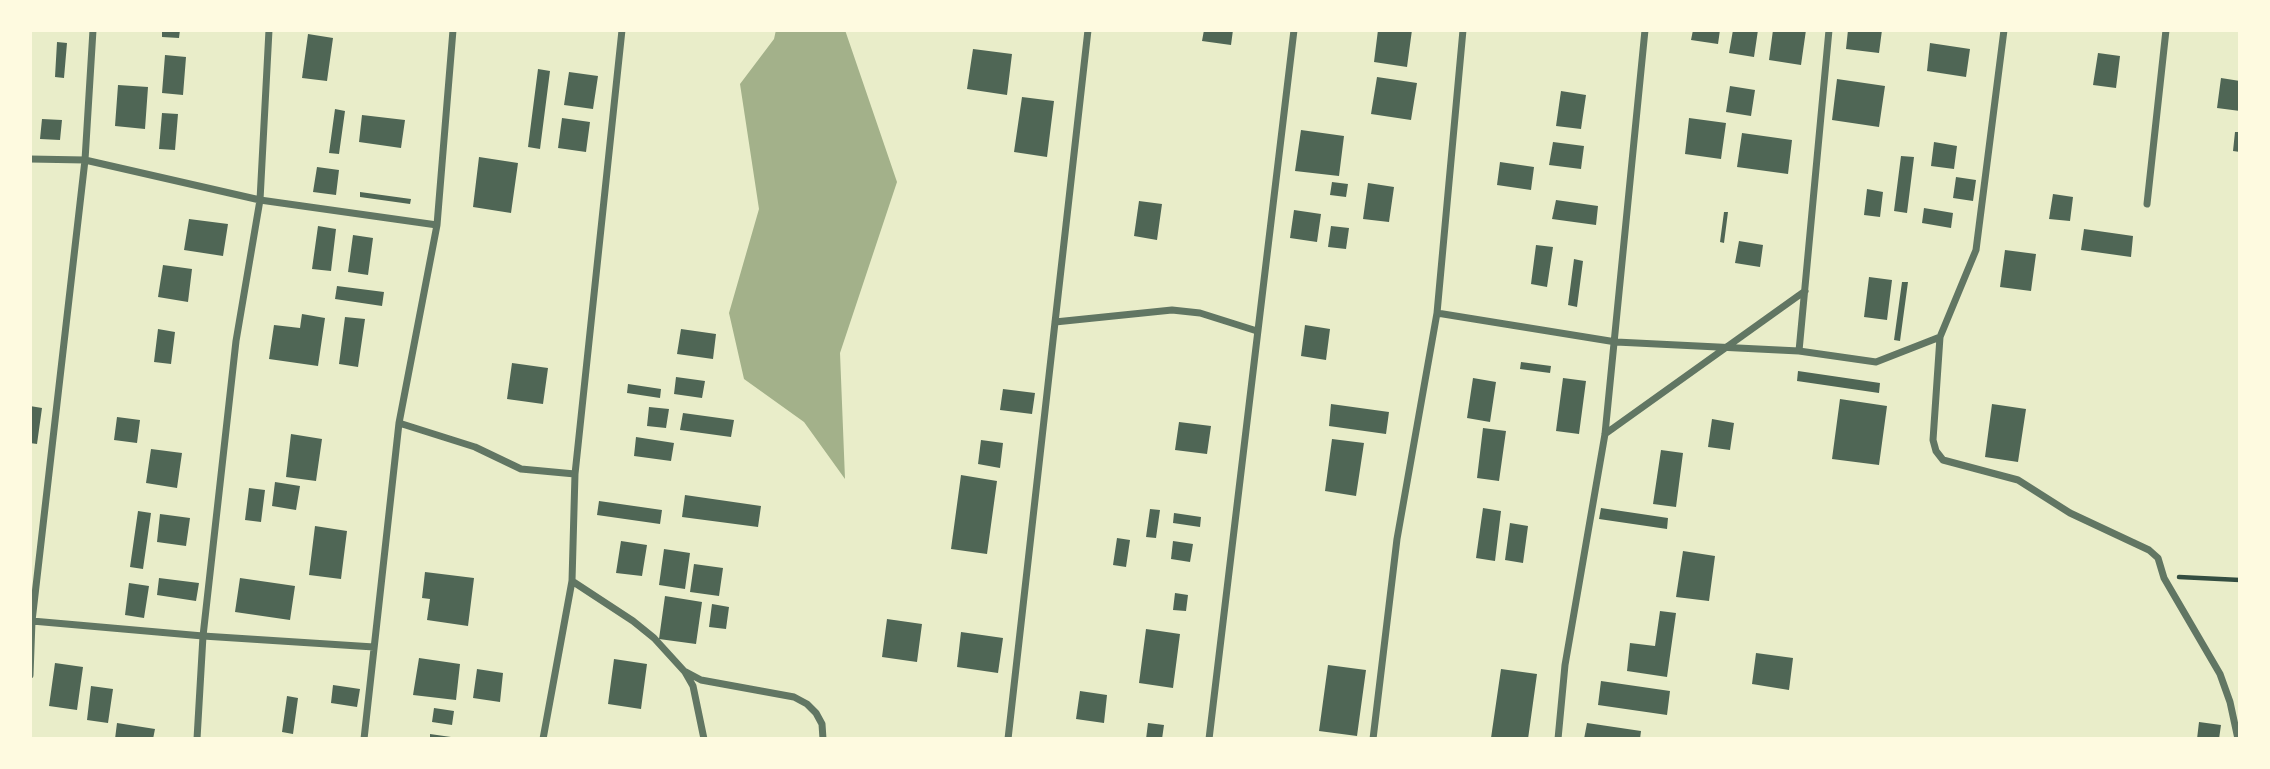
<!DOCTYPE html>
<html>
<head>
<meta charset="utf-8">
<style>
  body { margin:0 }
  #map { position:relative; width:2270px; height:769px; overflow:hidden; background:#e9edc9; font-family:"Space Grotesk",sans-serif }
  canvas { display:block }
  .frame { position:absolute; inset:0; border:32px solid #fefae0; pointer-events:none }
</style>
</head>
<body>
<div id="map">
<canvas width="2270" height="769"></canvas>
<div class="frame"></div>
</div>
<script>
const g = document.querySelector('canvas').getContext('2d');
g.lineJoin = 'round';
function fillPath(path, color) { g.fillStyle = color; g.fill(path, 'evenodd'); }
const poly = rows => new Path2D(rows.map(r => 'M' + r).join(''));
function strokePath(path, color, width, dash) { g.strokeStyle = color; g.lineWidth = width; g.lineCap = dash ? 'butt' : 'round'; g.setLineDash(dash || []); g.stroke(path); }
const water = poly([
  [776,30,845,30,897,182,840,353,845,479,804,422,744,379,729,313,759,209,740,84,774,39]
]);
const building = poly([
  [162,30,180,30,179,38,162,37],
  [1204,30,1233,30,1231,45,1202,41],
  [1378,30,1412,30,1407,67,1374,62],
  [1693,30,1720,30,1718,44,1691,40],
  [1733,30,1758,30,1754,57,1729,53],
  [1773,30,1806,30,1801,65,1769,60],
  [1848,30,1882,30,1879,53,1846,49],
  [308,34,333,38,327,81,302,78],
  [57,42,67,43,64,78,55,77],
  [1930,43,1970,49,1966,77,1927,71],
  [973,49,1012,54,1007,95,967,89],
  [2098,53,2120,56,2116,88,2093,85],
  [165,55,186,57,183,95,162,93],
  [538,69,550,71,540,149,528,147],
  [569,72,598,76,593,109,564,105],
  [1377,77,1417,83,1411,120,1371,114],
  [2221,78,2240,81,2240,111,2217,108],
  [1837,79,1885,86,1879,127,1832,120],
  [118,85,148,87,145,129,115,126],
  [1730,86,1755,90,1751,116,1726,112],
  [1561,91,1586,95,1581,129,1556,126],
  [1022,97,1054,101,1047,157,1014,152],
  [335,109,345,111,339,154,329,153],
  [162,113,178,114,175,150,159,149],
  [362,115,405,120,401,148,359,142],
  [562,118,590,122,586,152,558,148],
  [1689,118,1726,123,1721,159,1685,154],
  [42,119,62,120,60,140,40,139],
  [1301,130,1344,136,1339,176,1295,171],
  [2235,132,2240,132,2240,152,2233,151],
  [1742,133,1792,140,1788,174,1737,167],
  [1553,142,1584,146,1581,169,1549,165],
  [1934,142,1957,146,1954,169,1931,166],
  [1901,156,1914,157,1907,213,1894,211],
  [479,157,518,163,511,213,473,207],
  [1500,162,1534,167,1531,190,1497,185],
  [317,167,339,170,336,195,313,192],
  [1956,177,1976,180,1973,201,1953,198],
  [1332,182,1348,184,1346,197,1330,195],
  [1368,183,1394,187,1389,222,1363,219],
  [1867,189,1883,192,1880,217,1864,215],
  [360,192,411,199,410,204,360,197],
  [2053,194,2073,197,2070,221,2049,219],
  [1556,200,1598,206,1596,225,1552,219],
  [1139,201,1162,204,1157,240,1134,236],
  [1924,208,1953,213,1951,228,1922,223],
  [1294,210,1321,214,1317,242,1290,238],
  [1724,212,1728,212,1724,243,1720,242],
  [189,219,228,224,223,256,184,250],
  [318,226,336,229,331,271,312,269],
  [1331,226,1349,228,1346,249,1328,247],
  [2084,229,2133,236,2131,257,2081,250],
  [353,235,373,238,368,275,348,272],
  [1739,241,1763,245,1760,267,1735,263],
  [1536,245,1553,247,1547,287,1531,284],
  [2005,250,2036,254,2031,291,2000,287],
  [1574,259,1583,261,1577,307,1568,305],
  [163,265,192,269,188,302,158,297],
  [1869,277,1892,280,1887,320,1864,317],
  [1902,282,1908,282,1900,341,1894,340],
  [337,286,384,292,382,306,335,299],
  [302,314,325,318,318,366,269,359,274,325,300,328],
  [345,317,365,319,358,367,339,364],
  [1305,325,1330,329,1326,360,1301,356],
  [158,329,175,332,171,364,154,362],
  [681,329,716,334,713,359,677,354],
  [1521,362,1551,366,1550,373,1520,369],
  [512,363,548,368,543,404,507,399],
  [1798,371,1880,383,1879,393,1797,381],
  [676,377,705,381,702,398,674,394],
  [1473,378,1496,382,1490,422,1467,418],
  [1563,378,1586,381,1579,434,1556,431],
  [628,384,661,389,660,398,627,393],
  [1003,389,1035,393,1032,414,1000,410],
  [1840,399,1887,406,1879,465,1832,459],
  [1331,404,1389,412,1386,434,1329,426],
  [1992,404,2026,409,2018,462,1985,457],
  [30,406,42,408,37,444,30,443],
  [649,407,669,409,666,428,647,426],
  [683,413,734,420,731,437,680,430],
  [117,417,140,420,137,443,114,440],
  [1712,419,1734,423,1730,450,1708,447],
  [1179,422,1211,426,1207,454,1175,450],
  [1483,428,1506,431,1499,481,1477,478],
  [291,434,322,439,316,481,286,477],
  [636,437,674,443,671,461,634,456],
  [1332,439,1364,443,1356,496,1325,491],
  [981,440,1003,443,1000,468,978,464],
  [151,449,182,453,177,488,146,483],
  [1661,450,1683,453,1676,507,1653,504],
  [961,475,997,481,987,554,951,549],
  [275,482,300,486,296,510,272,506],
  [249,488,265,490,261,522,245,520],
  [685,495,761,506,758,527,682,517],
  [599,501,662,510,660,524,597,515],
  [1483,508,1501,511,1495,561,1476,558],
  [1601,508,1668,518,1667,529,1599,519],
  [1150,509,1160,510,1156,538,1146,537],
  [138,511,151,513,143,569,130,567],
  [1174,513,1201,517,1200,527,1173,523],
  [160,514,190,518,186,546,157,542],
  [1510,523,1528,526,1523,563,1505,560],
  [315,526,347,531,341,579,309,575],
  [1117,538,1130,540,1126,567,1113,565],
  [621,541,647,545,642,576,616,573],
  [1173,541,1193,544,1190,562,1171,559],
  [664,549,690,553,685,589,659,585],
  [1683,551,1715,556,1709,601,1676,597],
  [694,564,723,568,719,596,690,592],
  [425,572,474,578,468,626,427,620,430,599,422,598],
  [159,578,199,583,196,601,157,595],
  [240,578,295,586,290,620,235,612],
  [129,583,149,586,144,618,125,615],
  [1175,593,1188,595,1186,611,1173,610],
  [665,596,702,602,696,644,659,639],
  [712,604,729,607,726,629,709,627],
  [1660,611,1676,613,1667,677,1627,671,1630,643,1655,646],
  [887,619,922,624,917,662,882,657],
  [1146,629,1180,634,1173,688,1139,683],
  [961,632,1003,638,998,673,957,667],
  [1756,653,1793,658,1789,690,1752,684],
  [419,658,460,664,456,700,413,695],
  [614,659,647,664,641,709,608,704],
  [55,663,83,667,77,710,49,706],
  [1328,665,1366,670,1357,736,1319,731],
  [477,669,503,673,500,702,473,698],
  [1501,669,1537,674,1528,739,1491,738],
  [1601,681,1670,691,1667,715,1598,705],
  [333,685,360,689,357,707,331,703],
  [91,686,113,689,108,723,87,720],
  [1080,691,1107,695,1104,723,1076,719],
  [287,696,298,698,293,734,282,732],
  [434,708,454,711,452,725,432,722],
  [2199,722,2221,725,2219,739,2197,739],
  [117,723,155,729,153,739,115,739],
  [1148,723,1164,725,1162,739,1146,739],
  [1587,723,1641,731,1640,739,1584,739],
  [430,734,458,738,458,739,430,739]
]);
const path = poly([
  [2179,577,2240,580]
]);
const minor = poly([
  [2004,30,1976,250,1940,337,1933,440,1936,451,1943,460,2018,480,2070,513,2149,550,2158,558,2164,578,2220,674,2230,702,2238,739],
  [30,159,85,160,260,200,437,225],
  [2147,204,2166,30],
  [1437,313,1616,342,1799,351,1876,362,1940,337],
  [1055,322,1172,310,1200,313,1257,331],
  [1799,351,1829,30],
  [399,423,475,447,521,469,575,474],
  [1605,434,1805,291],
  [572,581,633,621,654,638,685,672,693,686,704,739],
  [32,621,203,636,374,647],
  [686,672,701,680,794,697,807,704,816,713,822,724,823,739],
  [30,675,32,621,85,160,93,30],
  [197,739,203,636,236,341,260,200,269,30],
  [364,739,399,423,437,225,453,30],
  [543,739,572,581,575,474,622,30],
  [1008,739,1088,30],
  [1209,739,1294,30],
  [1373,739,1397,539,1437,313,1463,30],
  [1558,739,1565,665,1605,434,1645,30]
]);
fillPath(water, '#a3b18a');
fillPath(building, '#4f6655');
strokePath(path, '#344e41', 4.5);
strokePath(minor, '#617663', 7);
</script>
</body>
</html>
